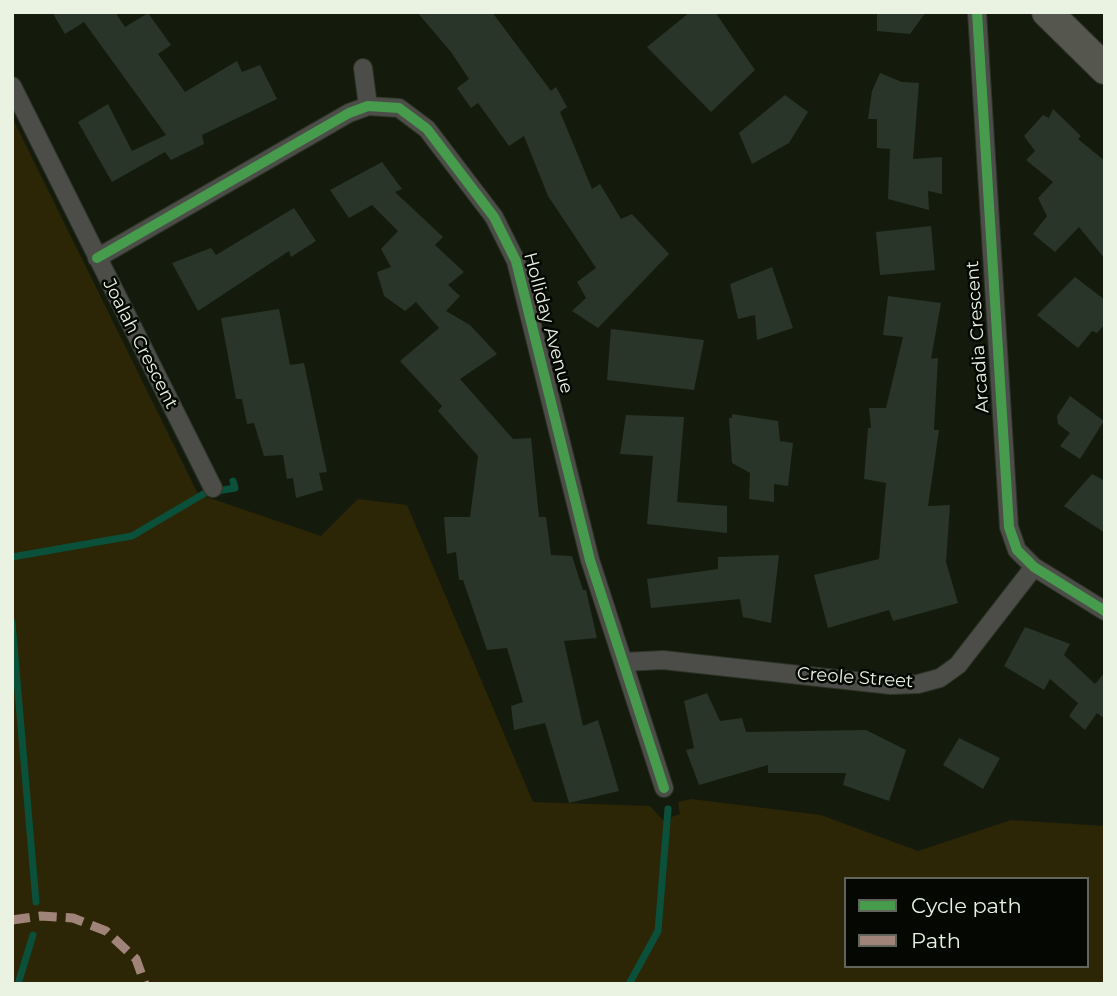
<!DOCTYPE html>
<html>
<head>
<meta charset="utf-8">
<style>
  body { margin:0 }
  #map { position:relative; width:1117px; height:996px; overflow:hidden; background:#141b0d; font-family:Montserrat,sans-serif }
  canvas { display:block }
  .frame { position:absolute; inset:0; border:14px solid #eaf3e2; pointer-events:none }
  .legend { position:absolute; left:844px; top:877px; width:245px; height:91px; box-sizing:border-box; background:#050802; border:2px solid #61665c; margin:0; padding:9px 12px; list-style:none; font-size:21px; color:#eaf3e2 }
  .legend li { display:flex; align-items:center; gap:14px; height:35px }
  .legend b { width:35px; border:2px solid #61665c }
</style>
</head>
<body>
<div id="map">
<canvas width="1117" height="996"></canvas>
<div class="frame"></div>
<ul class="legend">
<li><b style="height:9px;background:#469c4c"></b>Cycle path</li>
<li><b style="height:9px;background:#a18479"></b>Path</li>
</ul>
</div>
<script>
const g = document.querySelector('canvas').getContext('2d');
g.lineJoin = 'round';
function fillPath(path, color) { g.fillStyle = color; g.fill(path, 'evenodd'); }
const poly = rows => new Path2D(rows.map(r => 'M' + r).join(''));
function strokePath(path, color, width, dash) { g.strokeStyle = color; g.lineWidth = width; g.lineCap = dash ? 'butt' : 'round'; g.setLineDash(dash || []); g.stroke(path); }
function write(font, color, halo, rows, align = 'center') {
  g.font = font + ' Montserrat,sans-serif'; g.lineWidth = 5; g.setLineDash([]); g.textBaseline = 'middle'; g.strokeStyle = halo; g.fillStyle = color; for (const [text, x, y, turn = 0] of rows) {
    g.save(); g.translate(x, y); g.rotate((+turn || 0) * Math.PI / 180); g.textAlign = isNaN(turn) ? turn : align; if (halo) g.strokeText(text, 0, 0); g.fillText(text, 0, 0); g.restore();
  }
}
const green = poly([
  [12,117,198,494,321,536,358,499,407,505,533,802,650,806,663,820,680,814,678,802,691,799,821,815,918,851,1011,820,1105,826,1105,984,12,984],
  [846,879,1087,879,1087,966,846,966]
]);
const stream = poly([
  [12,557,132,536,205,493,235,488,233,481],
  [12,622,36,902],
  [18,984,33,935],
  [629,984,658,931,668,809]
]);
const building = poly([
  [52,12,115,12,125,27,148,13,171,45,158,54,185,92,237,61,242,72,260,65,277,99,202,135,204,144,171,160,165,152,112,182,78,122,108,104,132,151,166,135,84,22,65,34],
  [417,12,492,12,551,91,556,87,567,107,560,112,592,189,600,184,621,219,632,214,669,254,598,328,572,311,586,298,577,282,596,268,548,196,524,136,509,146,478,103,471,108,457,88,469,79,451,52],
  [690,12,715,12,755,70,711,112,647,47],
  [877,12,926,12,910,34,877,31],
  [880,73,902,82,919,83,913,159,942,157,942,194,928,191,929,210,888,199,890,149,877,148,877,119,868,119,872,91],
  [785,95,808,112,789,143,752,164,739,133],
  [1053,109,1081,136,1078,139,1105,161,1105,259,1079,227,1055,252,1033,234,1047,216,1038,198,1053,182,1026,160,1035,151,1024,136,1043,115,1049,118],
  [382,162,402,189,395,192,443,237,435,245,464,272,448,285,460,296,446,311,470,325,497,354,460,379,513,439,531,438,539,517,546,517,551,555,572,556,583,590,586,590,597,638,564,641,583,726,598,720,619,791,569,803,545,723,514,730,511,706,523,702,507,648,487,650,463,580,459,580,456,552,447,554,444,517,470,517,478,456,438,411,442,406,400,361,439,328,416,302,405,311,384,296,377,272,391,267,381,249,398,231,372,205,349,218,330,190],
  [294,208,316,241,291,257,289,251,198,311,172,263,211,248,216,255],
  [931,226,935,270,880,275,876,232],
  [772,267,793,328,757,340,755,315,738,319,730,284],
  [1075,277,1105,300,1105,324,1097,333,1092,331,1078,348,1037,315],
  [888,296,941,303,931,359,938,358,934,430,939,430,928,506,950,505,946,562,958,603,893,621,889,610,828,628,814,575,879,559,886,483,864,479,868,428,871,428,869,408,886,408,903,337,883,335],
  [279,309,290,365,304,363,327,472,319,473,323,490,296,498,293,478,287,479,283,455,264,456,254,423,247,424,242,399,236,399,221,318],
  [611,329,704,340,694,390,607,380],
  [1070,396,1104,421,1080,459,1060,446,1070,433,1058,424,1057,416],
  [732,414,778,421,780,441,793,443,788,486,774,484,774,502,749,499,750,473,732,463,729,418,732,418],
  [626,415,684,417,677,502,727,506,727,533,647,524,653,456,620,454],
  [1092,474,1105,481,1105,533,1064,506],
  [779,555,771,623,743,617,740,599,651,608,647,579,718,569,718,557],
  [1025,627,1070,644,1064,655,1095,684,1105,672,1105,719,1097,713,1085,730,1069,716,1078,703,1050,679,1044,690,1004,666],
  [707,693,720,721,742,718,746,732,866,730,906,750,889,801,843,785,846,773,768,773,768,765,699,785,686,750,694,748,684,701],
  [959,738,1000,758,983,789,943,765]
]);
const street = poly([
  [977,12,1009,527,1017,550,1034,567,1105,611],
  [363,68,368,106],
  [12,86,213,488],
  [97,258,349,113,368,106,399,108,427,129,494,217,516,261,590,560,664,788],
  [624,662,663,660,891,685,918,684,940,678,958,665,1034,567]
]);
const primary = poly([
  [1047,12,1105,69]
]);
const quiet = poly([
  [12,920,41,916,73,918,106,931,136,959,145,984]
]);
const cycleway = poly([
  [977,12,1009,527,1017,550,1034,567,1105,611],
  [97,258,349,113,368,106,399,108,427,129,494,217,516,261,590,560,664,788]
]);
const streetNames = [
  ["Holliday Avenue",548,323,75],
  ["Arcadia Crescent",978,337,-94],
  ["Joalah Crescent",140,344,63],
  ["Creole Street",855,678,4]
];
fillPath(green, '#2c2506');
strokePath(stream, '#0a503a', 7);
fillPath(building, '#293529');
strokePath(street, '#2e3427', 20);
strokePath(primary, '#2e3427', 32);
strokePath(street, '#4c4d48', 18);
strokePath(primary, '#55564e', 30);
strokePath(quiet, '#a18479', 9, [18, 9]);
strokePath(cycleway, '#469c4c', 10);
write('18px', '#eaf3e2', '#050802', streetNames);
</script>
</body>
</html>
